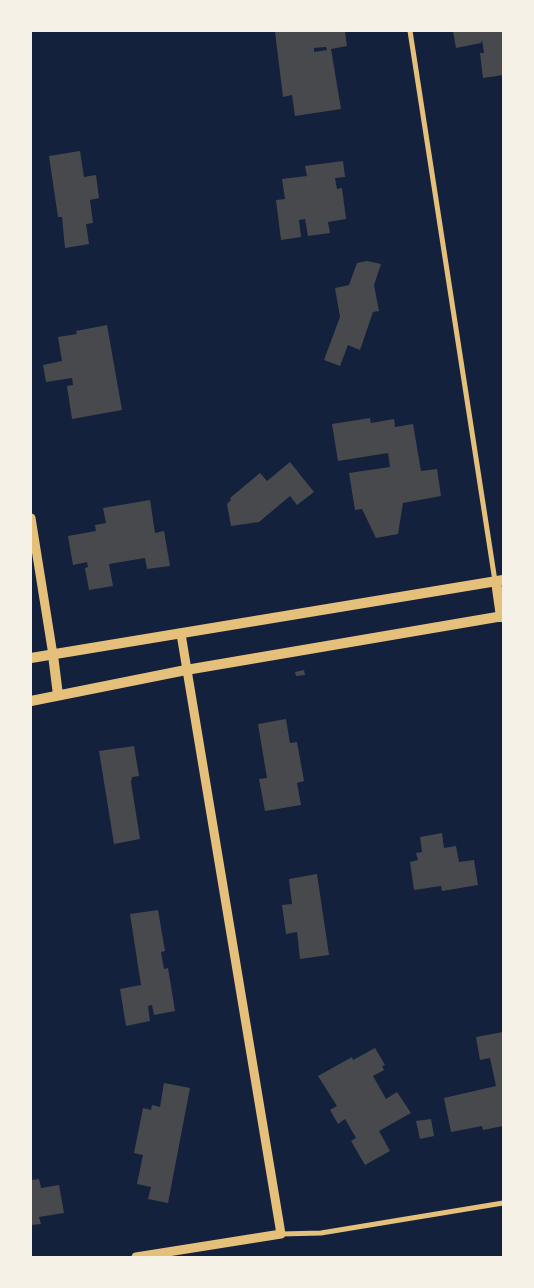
<!DOCTYPE html>
<html>
<head>
<meta charset="utf-8">
<style>
  body { margin:0 }
  #map { position:relative; width:534px; height:1288px; overflow:hidden; background:#14213d; font-family:"Source Serif 4",serif }
  canvas { display:block }
  .frame { position:absolute; inset:0; border:32px solid #f6f1e7; pointer-events:none }
</style>
</head>
<body>
<div id="map">
<canvas width="534" height="1288"></canvas>
<div class="frame"></div>
</div>
<script>
const g = document.querySelector('canvas').getContext('2d');
g.lineJoin = 'round';
function fillPath(path, color) { g.fillStyle = color; g.fill(path, 'evenodd'); }
const poly = rows => new Path2D(rows.map(r => 'M' + r).join(''));
function strokePath(path, color, width, dash) { g.strokeStyle = color; g.lineWidth = width; g.lineCap = dash ? 'butt' : 'round'; g.setLineDash(dash || []); g.stroke(path); }
const building = poly([
  [281,31,345,31,347,46,331,49,341,109,295,116,292,95,283,97,275,32],
  [326,47,327,50,314,52,314,48],
  [453,31,503,31,503,75,483,78,480,53,484,53,482,40,481,43,456,48],
  [80,151,84,177,96,175,99,198,90,200,93,223,86,224,89,244,65,248,62,217,58,217,49,156],
  [343,161,345,177,335,178,337,189,342,188,346,219,328,222,330,233,308,236,305,219,299,220,301,237,281,240,276,200,285,199,282,179,307,176,305,166],
  [367,261,381,264,374,285,379,311,373,312,360,350,348,345,340,366,324,360,340,317,335,288,349,285,357,263],
  [107,325,122,410,72,419,67,386,73,385,72,378,46,382,43,365,62,361,58,337,77,334,76,331],
  [370,418,371,423,394,419,395,427,413,424,421,471,437,469,441,496,403,503,398,534,376,538,362,509,355,510,349,473,390,467,388,453,338,461,332,424],
  [290,462,314,492,297,505,290,496,259,522,231,526,227,504,231,500,230,498,260,473,267,481],
  [150,500,155,533,164,531,170,566,147,569,145,558,109,564,113,586,89,590,85,568,88,567,87,562,73,565,68,536,96,531,95,525,106,523,103,508],
  [304,670,305,675,296,676,295,672],
  [286,719,290,743,297,742,304,781,297,783,301,805,265,811,259,779,267,778,258,724],
  [134,746,139,776,132,777,131,782,140,839,114,844,99,751],
  [442,833,444,848,456,846,459,862,474,860,478,885,442,891,441,886,414,890,410,862,418,860,416,853,422,852,420,837],
  [317,874,329,955,300,959,297,932,286,934,282,905,292,904,289,879],
  [158,910,165,951,161,952,164,969,168,968,175,1011,154,1015,152,1005,148,1006,150,1021,126,1026,120,989,141,985,130,914],
  [503,1032,503,1126,483,1130,482,1126,451,1132,444,1098,496,1086,490,1058,480,1060,476,1037],
  [375,1048,385,1065,382,1066,384,1070,373,1076,386,1099,397,1092,411,1113,379,1131,390,1151,365,1165,351,1141,356,1138,345,1119,338,1124,330,1110,337,1106,318,1076,352,1057,353,1060],
  [164,1083,190,1088,168,1203,148,1199,151,1187,137,1184,143,1155,134,1153,143,1108,151,1110,152,1105,160,1107],
  [431,1119,434,1136,420,1139,416,1121],
  [39,1179,41,1188,59,1185,64,1213,39,1217,41,1224,31,1225,31,1180]
]);
const minor = poly([
  [410,31,495,581],
  [281,1234,321,1233,503,1203]
]);
const tertiary = poly([
  [31,518,53,655],
  [136,1257,281,1234,181,634]
]);
const secondary = poly([
  [496,581,501,617],
  [53,655,58,695],
  [31,658,503,580],
  [31,701,186,670,503,616]
]);
fillPath(building, '#48494c');
strokePath(minor, '#e5c07b', 5);
strokePath(tertiary, '#e5c07b', 9);
strokePath(secondary, '#e5c07b', 10);
</script>
</body>
</html>
